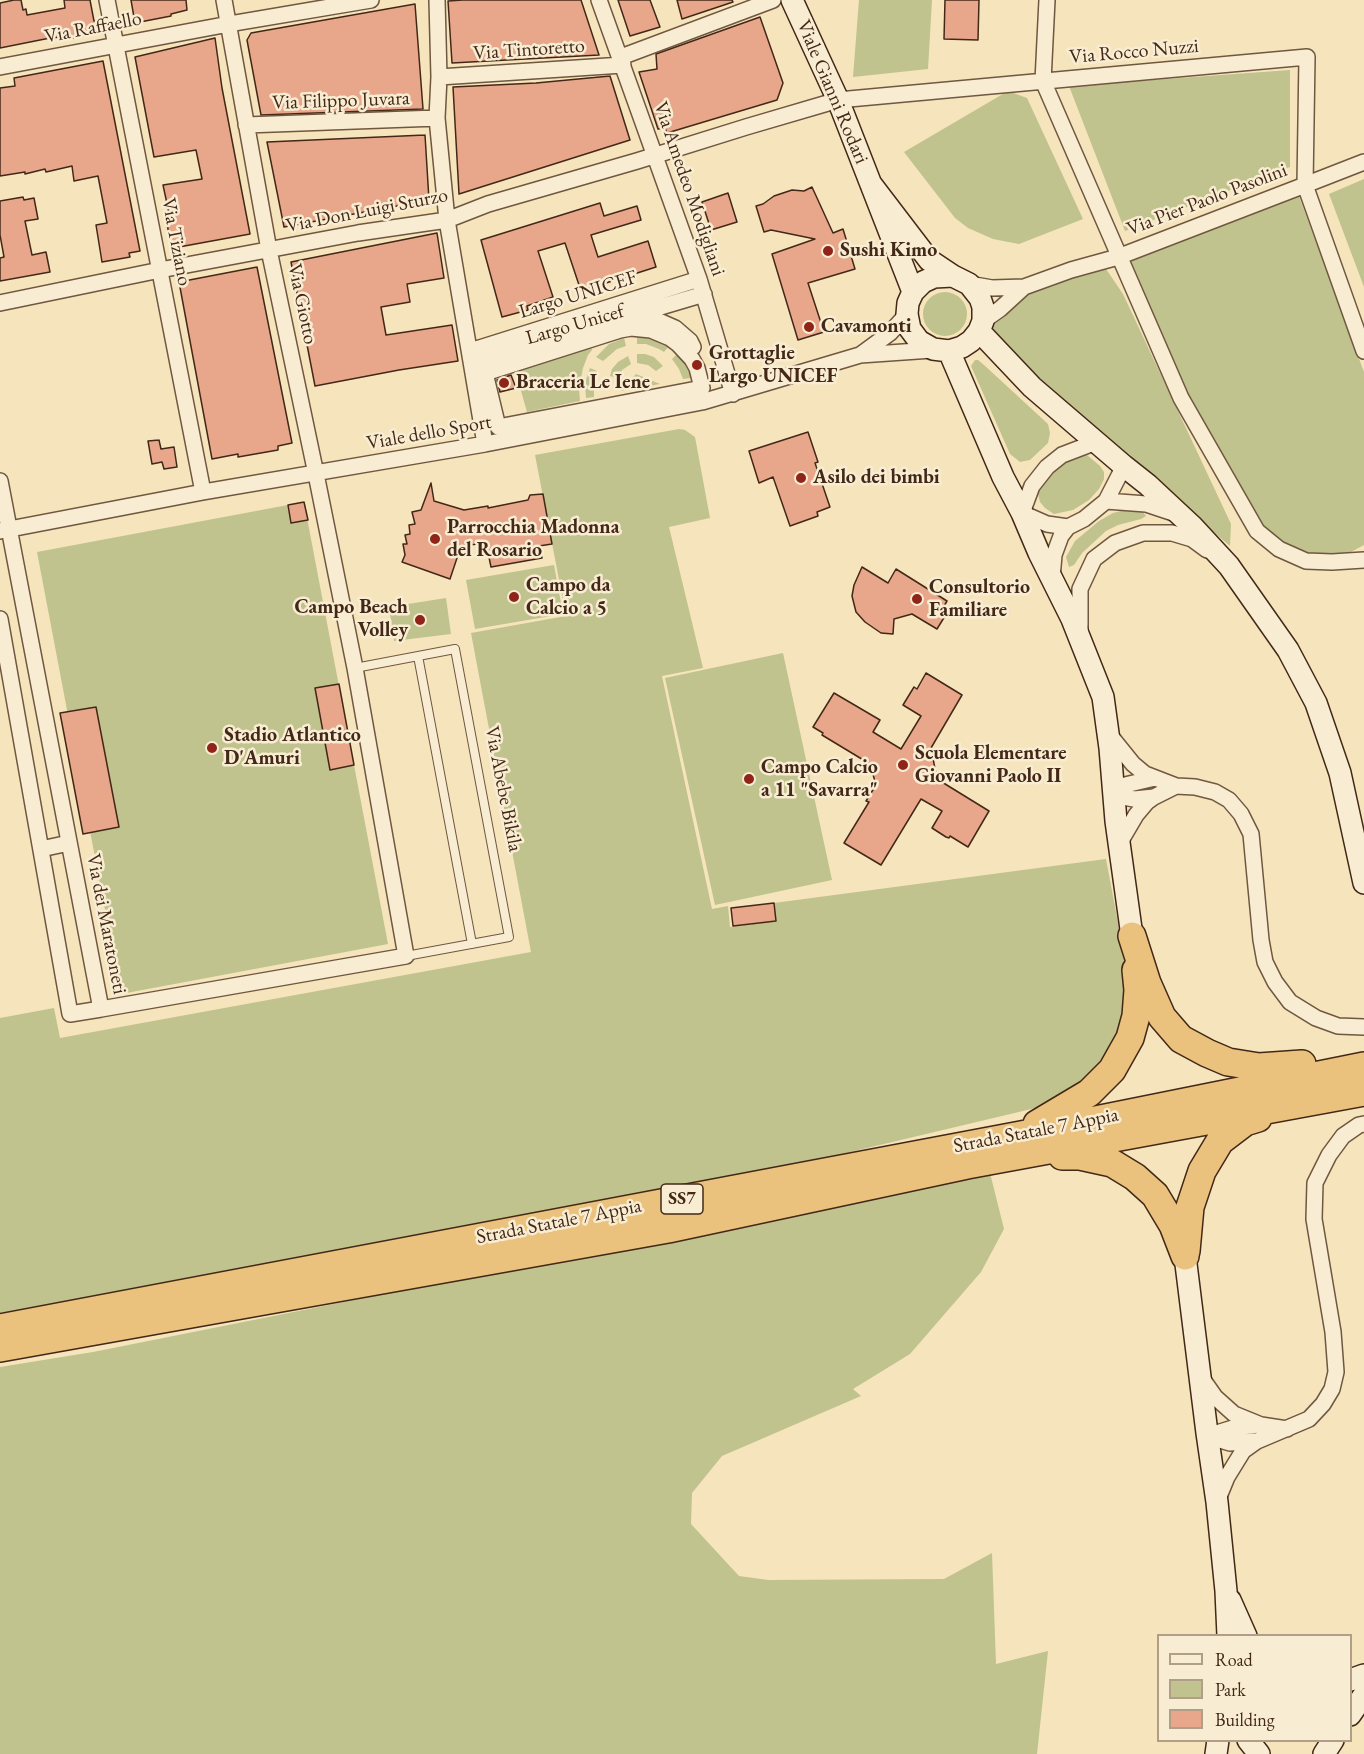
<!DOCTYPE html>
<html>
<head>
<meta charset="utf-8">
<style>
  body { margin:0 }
  #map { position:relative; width:1364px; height:1754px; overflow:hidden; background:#f5e4bc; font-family:"EB Garamond",serif }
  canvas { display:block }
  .legend { position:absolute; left:1157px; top:1634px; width:195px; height:108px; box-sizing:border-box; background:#f8edd3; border:2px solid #b09e88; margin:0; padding:8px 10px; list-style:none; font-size:18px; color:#432817 }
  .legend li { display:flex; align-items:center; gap:12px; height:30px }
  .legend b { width:30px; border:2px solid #b09e88 }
</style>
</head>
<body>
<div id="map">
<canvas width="1364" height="1754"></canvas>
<ul class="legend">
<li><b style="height:8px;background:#f8edd3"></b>Road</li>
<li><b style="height:16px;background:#c0c38d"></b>Park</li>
<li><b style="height:16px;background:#e8a78b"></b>Building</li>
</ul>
</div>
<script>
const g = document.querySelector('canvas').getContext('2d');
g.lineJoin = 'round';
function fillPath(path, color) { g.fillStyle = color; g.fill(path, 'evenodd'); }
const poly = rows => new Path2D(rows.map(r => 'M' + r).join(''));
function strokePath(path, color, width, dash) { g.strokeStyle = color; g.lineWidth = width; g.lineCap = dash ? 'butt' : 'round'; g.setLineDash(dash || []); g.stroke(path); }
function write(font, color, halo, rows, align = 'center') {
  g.font = font + ' "EB Garamond",serif'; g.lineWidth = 5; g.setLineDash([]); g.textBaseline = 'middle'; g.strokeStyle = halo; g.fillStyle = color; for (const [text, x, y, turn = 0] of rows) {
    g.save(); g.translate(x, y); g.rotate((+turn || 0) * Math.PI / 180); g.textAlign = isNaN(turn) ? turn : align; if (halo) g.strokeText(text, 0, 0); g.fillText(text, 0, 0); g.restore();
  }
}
const green = poly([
  [859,0,932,0,928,69,853,77],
  [1290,70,1290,167,1125,231,1069,86],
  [1008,91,1027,98,1083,219,1019,244,993,239,968,228,955,218,904,152],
  [1364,179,1364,287,1329,194],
  [1296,188,1364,372,1364,545,1332,562,1306,561,1257,531,1181,398,1118,257],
  [1106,269,1123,294,1231,524,1230,546,1000,352,983,321,1024,287,1071,270],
  '923 314a22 22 0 1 1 44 0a22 22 0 1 1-44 0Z',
  [637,336,652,337,669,346,664,352,659,349,646,344,637,344],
  [624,338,626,346,617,349,603,361,596,357,609,344],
  [590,344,592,350,588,355,583,368,579,388,580,401,527,412,514,366],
  [678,353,686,363,691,378,683,379,679,369,672,359],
  [637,354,645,354,654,357,663,366,656,371,648,365,637,363],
  [628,356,631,364,622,370,618,378,610,376,612,369,618,362],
  [975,360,978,360,984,365,1048,424,1050,433,1048,443,1030,460,1020,462,1010,454,971,366],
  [590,368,597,371,594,382,594,397,586,398,585,383],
  [636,374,660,384,620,391],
  [679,429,685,430,695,437,710,518,669,527,703,668,662,676,712,909,728,906,730,927,776,921,774,903,1106,859,1132,997,1111,1062,1065,1101,724,1182,91,1304,0,1313,0,1018,54,1008,60,1038,531,952,471,633,566,616,535,455],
  [1081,454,1087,455,1100,466,1104,472,1104,479,1099,489,1089,500,1073,510,1054,514,1045,508,1040,502,1038,494,1042,484,1062,463,1072,457],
  [304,502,388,944,121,994,37,552],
  [1128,509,1142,511,1146,516,1141,519,1118,525,1106,531,1082,553,1074,565,1069,567,1066,557,1075,541,1099,521,1113,513],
  [554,565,563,614,475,629,466,580],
  [446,598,451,634,394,641,389,607],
  [783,653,832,880,715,905,665,678],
  [990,1173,1004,1229,981,1272,910,1354,853,1389,861,1396,722,1456,692,1493,691,1524,739,1576,768,1580,944,1579,992,1553,996,1664,1048,1651,1037,1754,0,1754,0,1367,93,1352]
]);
const building = poly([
  [14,0,21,0,23,10,26,9,27,15,65,8,64,0,90,0,94,21,98,21,100,33,62,40,62,37,50,38,0,48,0,3,14,0],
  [131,0,186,0,187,10,171,14,171,16,135,23,131,0],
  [463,0,581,0,599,55,452,63,448,1,463,0],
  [618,0,650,0,660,27,630,36,618,0],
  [677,0,732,0,733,2,682,19,677,0],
  [945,0,979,0,978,40,944,39,945,0],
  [415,4,423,109,261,115,247,40,251,33,415,4],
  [760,17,783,83,777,100,667,133,665,128,658,129,639,72,657,69,656,54,760,17],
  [215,38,222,88,250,234,179,247,171,244,165,214,169,213,163,185,202,179,196,150,154,157,135,57,215,38],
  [103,61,140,251,129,253,130,257,102,262,96,225,107,223,98,176,74,181,72,166,46,172,45,169,25,174,25,172,0,176,0,88,15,86,14,78,103,61],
  [610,76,630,140,459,194,453,87,536,83,610,76],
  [425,135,429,200,284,227,267,142,425,135],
  [812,187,833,233,843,229,855,269,808,283,824,332,798,340,772,254,815,239,771,230,764,232,756,206,763,204,774,196,792,190,804,191,812,187],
  [728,193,737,222,711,230,702,202,728,193],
  [23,197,24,200,34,198,38,219,25,221,32,255,46,252,50,272,0,281,0,258,4,257,0,235,0,201,23,197],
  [600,203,604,216,637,206,641,220,591,235,598,257,648,241,656,267,581,291,565,243,538,251,553,297,527,306,528,310,502,317,481,240,600,203],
  [437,233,444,278,407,284,410,302,381,307,386,335,452,325,458,361,399,370,315,386,291,262,437,233],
  [257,267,292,443,278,446,278,450,238,457,238,454,212,459,179,282,257,267],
  [511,375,516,388,500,392,497,380,511,375],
  [808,432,818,462,815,463,830,507,817,512,818,516,790,526,773,477,759,483,749,451,808,432],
  [159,440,161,449,174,447,177,467,164,469,162,462,152,464,148,441,159,440],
  [431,483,434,501,464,510,488,506,488,508,528,500,530,495,543,494,552,544,539,546,542,558,491,567,486,543,461,546,450,579,402,562,405,555,403,544,407,544,405,535,410,534,409,525,415,524,412,512,421,510,431,483],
  [304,502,308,520,291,523,288,505,304,502],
  [862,567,888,583,896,569,947,601,940,613,945,616,937,629,912,614,894,619,893,634,881,633,865,622,856,612,852,596,854,585,862,567],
  [926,673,962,695,931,748,937,779,989,811,968,847,950,836,949,838,946,837,932,828,942,811,921,799,881,865,844,843,869,802,866,801,876,785,870,764,822,735,823,733,813,727,834,693,880,720,873,732,901,749,921,716,903,705,914,687,917,689,926,673],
  [339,684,354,765,330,770,315,688,339,684],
  [96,707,119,827,83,834,60,713,96,707],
  [774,903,776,921,733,926,731,908,774,903]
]);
const lane = poly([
  [418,656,472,944],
  [355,668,455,649,509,937,406,956]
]);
const street = poly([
  [107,0,203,492],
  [437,0,439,77,437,118,447,220,485,444],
  [599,0,699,279,733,394],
  [1047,0,1043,81,1181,398,1257,531,1279,549,1306,561,1332,562,1364,560],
  [621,57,773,0],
  [0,67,229,24,371,0],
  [439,77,623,65],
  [246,125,437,118],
  [969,284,992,288,1024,287,1071,270,1118,257,1305,185,1364,351],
  [0,303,160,270,358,233,447,220,488,204,637,161,746,127,838,100,1307,57,1305,185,1364,162],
  [637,319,659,321,675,328,690,341,693,347],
  [983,321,1000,309,1024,287],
  [631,328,651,330,670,338,678,344,692,359,697,368,702,388,498,427,485,373,620,330,631,328],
  [470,351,699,279],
  [860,355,890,333,907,314],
  [472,363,704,294],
  [0,481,101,1009,70,1014,0,619],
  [1106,501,1146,504,1176,514],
  [1068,527,1047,524,1022,513,1032,486,1047,467,1062,455,1096,442],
  [0,531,203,492,485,444,702,402,860,355,932,350],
  [1052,578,1054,555,1061,536,1068,527,1084,519,1106,501,1124,466],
  [1080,633,1080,589,1094,559,1115,543,1143,533,1172,533,1192,539,1207,550],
  [1108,733,1133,764,1145,774,1176,786,1195,787,1215,792,1229,800,1241,814,1251,834,1261,940,1265,962,1275,982,1290,1002,1316,1018,1338,1026,1364,1027],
  [1114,791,1125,785,1155,778],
  [1114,791,1123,797,1134,799,1154,797],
  [1119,844,1136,815,1147,802,1154,797,1176,786],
  [41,849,69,843],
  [101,1009,406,956,355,668,316,474,269,250,224,0],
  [1201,1377,1215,1397,1234,1414,1261,1425,1287,1429],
  [1207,1436,1233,1428,1258,1425],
  [1207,1436,1230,1443,1254,1441],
  [1218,1499,1227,1477,1243,1451,1257,1441,1309,1419,1323,1404,1332,1389,1336,1372,1333,1332,1314,1219,1315,1183,1329,1155,1343,1136,1359,1125,1364,1124]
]);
const secondary = poly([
  [792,0,838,100,913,292],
  [871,184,929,260,953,276,969,284,980,298,983,307,983,321,979,331,971,341,962,347,949,351,933,349,919,341,910,329,907,314,908,303,913,292,923,282,934,277,953,276],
  [979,331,1032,387,1124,466,1148,485,1192,526,1229,566,1288,650,1316,703,1340,773,1364,883],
  [949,351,1003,477,1022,513,1039,553,1072,619,1103,697,1110,748,1116,821,1132,936],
  [1185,1256,1207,1433,1217,1502,1226,1591,1228,1636],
  [1230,1600,1246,1636],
  [1350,1680,1364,1675],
  [1350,1715,1364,1695],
  [1248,1740,1259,1754],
  [1216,1754,1218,1740],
  [1324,1754,1333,1740]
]);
const highway = poly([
  [1132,936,1147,983,1162,1017,1181,1039,1207,1053,1228,1062,1259,1067,1302,1064],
  [1037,1124,1089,1093,1112,1070,1130,1038,1136,1016,1138,990,1136,970],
  [1062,1156,1080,1156,1112,1163,1135,1177,1155,1195,1173,1225,1185,1256],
  [1186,1251,1190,1207,1202,1171,1220,1141,1245,1122,1258,1118],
  [0,1328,1021,1135,1364,1066],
  [0,1348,668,1229,967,1165,1364,1092]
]);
const markers = [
  [828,251,6,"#8f2418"],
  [809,327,6,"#8f2418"],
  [697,365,6,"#8f2418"],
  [504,383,6,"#8f2418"],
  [801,478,6,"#8f2418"],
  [435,539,6,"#8f2418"],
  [514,597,6,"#8f2418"],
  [917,599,6,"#8f2418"],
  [420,620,6,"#8f2418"],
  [212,748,6,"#8f2418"],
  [903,765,6,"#8f2418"],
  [749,779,6,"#8f2418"]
];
const shields = [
  [682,1199,42]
];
const shieldNames = [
  ["SS7",682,1199]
];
const streetNames = [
  ["Via Raffaello",93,28,-11],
  ["Via Tintoretto",529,50,-4],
  ["Via Rocco Nuzzi",1134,52,-5],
  ["Viale Gianni Rodari",832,92,67],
  ["Via Filippo Juvara",341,101,-2],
  ["Via Amedeo Modigliani",689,189,71],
  ["Via Pier Paolo Pasolini",1207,200,-21],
  ["Via Don Luigi Sturzo",367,211,-11],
  ["Via Tiziano",176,242,79],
  ["Largo UNICEF",578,295,-17],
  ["Via Giotto",302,304,78],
  ["Largo Unicef",575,325,-16],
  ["Viale dello Sport",429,433,-10],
  ["Via Abebe Bikila",503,789,79],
  ["Via dei Maratoneti",106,924,79],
  ["Strada Statale 7 Appia",1036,1131,-11],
  ["Strada Statale 7 Appia",559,1222,-11]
];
const poiNames = [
  ["Sushi Kimo",840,251],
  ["Cavamonti",821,327],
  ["Grottaglie",709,354],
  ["Largo UNICEF",709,377],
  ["Braceria Le Iene",516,383],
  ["Asilo dei bimbi",813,478],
  ["Parrocchia Madonna",447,528],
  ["del Rosario",447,551],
  ["Campo da",526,586],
  ["Calcio a 5",526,609],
  ["Consultorio",929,588],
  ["Familiare",929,611],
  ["Campo Beach",408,608,"right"],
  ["Volley",408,631,"right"],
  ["Stadio Atlantico",224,736],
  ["D'Amuri",224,759],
  ["Scuola Elementare",915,754],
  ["Giovanni Paolo II",915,777],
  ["Campo Calcio",761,768],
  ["a 11 \"Savarra\"",761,791]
];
fillPath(green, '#c0c38d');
fillPath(building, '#e8a78b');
strokePath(building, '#432817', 1.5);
strokePath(lane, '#705740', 10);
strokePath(street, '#705740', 18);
strokePath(secondary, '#432817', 24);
strokePath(highway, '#432817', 30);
strokePath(lane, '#f8edd3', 8);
strokePath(street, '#f8edd3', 15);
strokePath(secondary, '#f8edd3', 21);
strokePath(highway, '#eac27e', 27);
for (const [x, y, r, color] of markers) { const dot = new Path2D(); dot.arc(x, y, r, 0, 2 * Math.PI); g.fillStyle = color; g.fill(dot); strokePath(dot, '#f8edd3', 2); }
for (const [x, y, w] of shields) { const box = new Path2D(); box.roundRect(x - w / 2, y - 15, w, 30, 4.5); g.fillStyle = '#f8edd3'; g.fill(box); strokePath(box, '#432817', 1.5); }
write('bold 18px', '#432817', null, shieldNames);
write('20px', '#432817', '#f8edd3', streetNames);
write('bold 20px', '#432817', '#f8edd3', poiNames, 'left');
</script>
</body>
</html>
